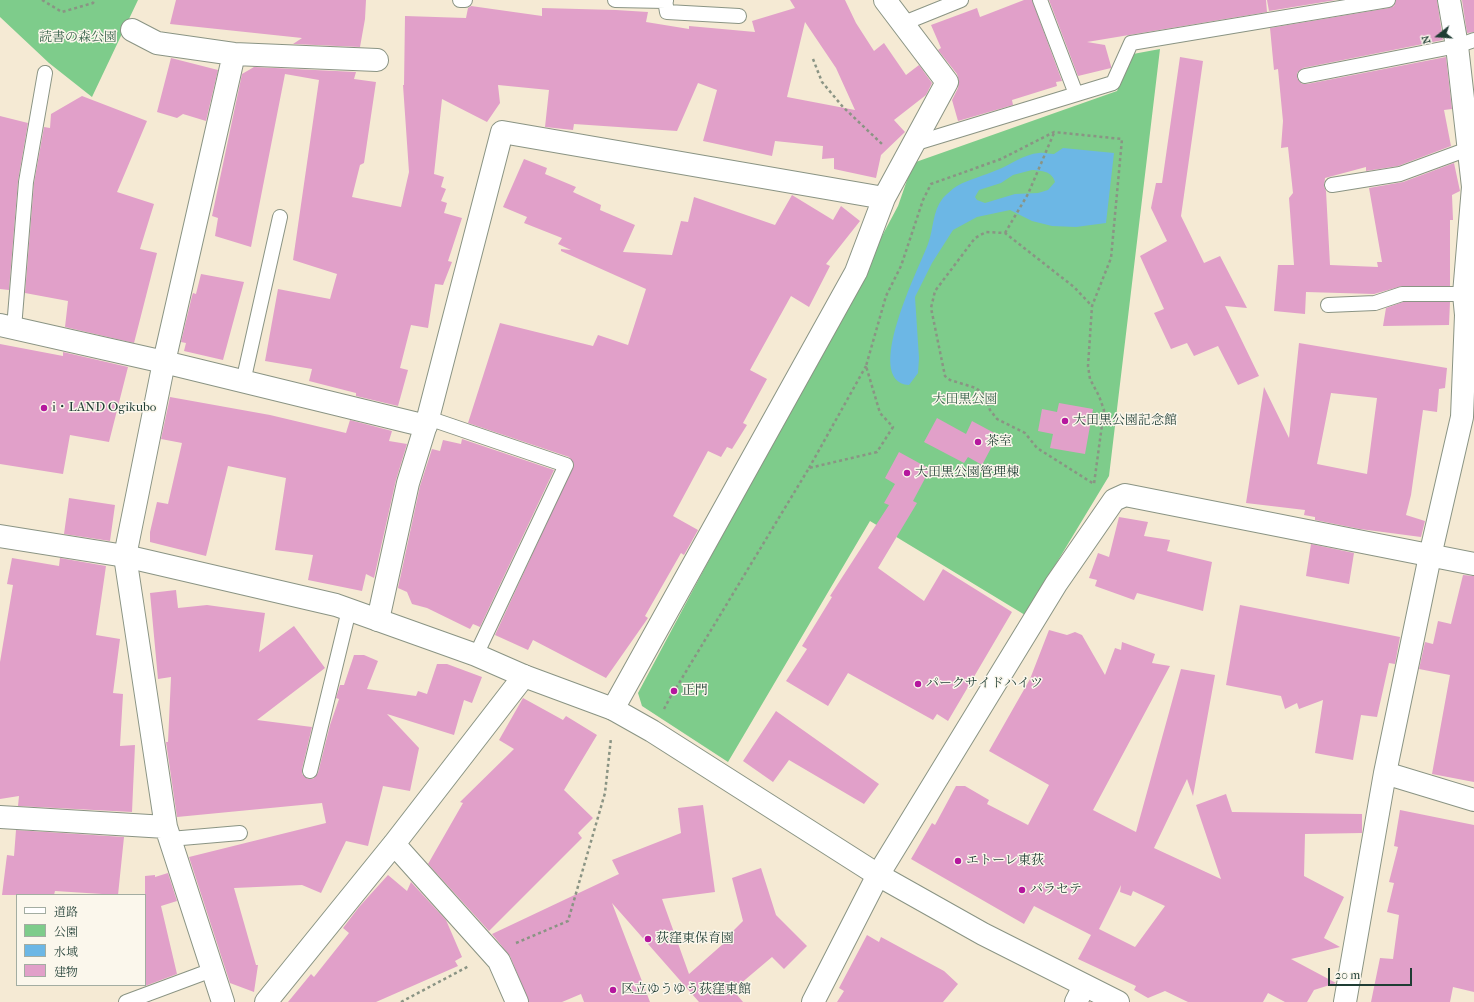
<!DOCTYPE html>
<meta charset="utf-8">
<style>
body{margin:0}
#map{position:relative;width:1474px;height:1002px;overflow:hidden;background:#f5ead4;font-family:"IM FELL French Canon","Noto Serif JP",serif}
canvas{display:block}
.legend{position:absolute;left:16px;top:894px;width:130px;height:92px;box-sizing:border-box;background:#fbf7ec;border:1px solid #a3ada2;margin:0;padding:5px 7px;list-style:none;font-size:12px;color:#1f3d34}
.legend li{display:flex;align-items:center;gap:8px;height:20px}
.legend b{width:20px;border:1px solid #a3ada2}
.north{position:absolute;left:1418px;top:16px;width:40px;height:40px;-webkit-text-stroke:3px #fbf7ec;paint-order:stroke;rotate:253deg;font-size:11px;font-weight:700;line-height:16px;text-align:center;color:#1f3d34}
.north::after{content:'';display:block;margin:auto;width:14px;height:18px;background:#1f3d34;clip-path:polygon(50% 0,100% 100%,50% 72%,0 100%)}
.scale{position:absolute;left:1328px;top:968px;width:84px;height:18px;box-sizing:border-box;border:2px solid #1f3d34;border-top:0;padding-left:5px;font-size:12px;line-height:14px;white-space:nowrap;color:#1f3d34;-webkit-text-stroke:3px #fbf7ec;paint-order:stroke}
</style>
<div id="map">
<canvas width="1474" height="1002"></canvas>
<ul class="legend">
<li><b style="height:5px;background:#fff"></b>道路</li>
<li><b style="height:11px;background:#7ecc8b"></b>公園</li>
<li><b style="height:11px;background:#6cb7e5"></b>水域</li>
<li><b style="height:11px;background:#e1a0c9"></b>建物</li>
</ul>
<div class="north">N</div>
<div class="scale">20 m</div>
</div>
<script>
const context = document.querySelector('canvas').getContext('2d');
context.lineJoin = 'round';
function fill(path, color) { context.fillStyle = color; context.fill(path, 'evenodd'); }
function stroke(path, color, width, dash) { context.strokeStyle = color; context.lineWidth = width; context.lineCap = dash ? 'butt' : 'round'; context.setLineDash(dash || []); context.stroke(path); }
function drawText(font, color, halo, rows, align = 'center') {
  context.font = font + ' "IM FELL French Canon","Noto Serif JP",serif'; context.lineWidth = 3; context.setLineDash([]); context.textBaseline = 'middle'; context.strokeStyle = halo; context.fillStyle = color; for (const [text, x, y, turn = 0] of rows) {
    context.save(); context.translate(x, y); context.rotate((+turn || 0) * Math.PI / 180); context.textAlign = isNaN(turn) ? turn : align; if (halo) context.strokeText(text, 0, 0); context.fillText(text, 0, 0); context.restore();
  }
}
fill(new Path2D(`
 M 0,0 L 138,0 L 92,97 L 49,63 L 0,17 Z
 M 1160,49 L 1109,476 L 1025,615 L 870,521 L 728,762 L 642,706 L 638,693 L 898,206 L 913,163 L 1117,91 L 1133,54 Z`), '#7ecc8b');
fill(new Path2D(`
 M 1063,148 L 1114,153 L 1106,223 L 1076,227 L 1052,226 L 1032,221 L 1010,210 L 977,217 L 953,230 L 932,263 L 915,297 L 919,358 L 918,373 L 909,385 C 861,382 920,266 928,244 C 934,228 932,212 943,198 C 947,194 952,189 957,186 C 969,179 984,176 997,170 C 1010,165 1024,154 1039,153 C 1043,152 1049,154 1054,154 ZM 1032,170 C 1042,171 1052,171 1055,182 L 1048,190 L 1038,193 L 1015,194 L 985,203 L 977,200 L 975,197 L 979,190 L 1001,183 L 1013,175 Z`), '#6cb7e5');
fill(new Path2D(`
 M 176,0 L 366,0 L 365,19 L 360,47 L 293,44 L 302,38 L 170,24 Z
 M 790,0 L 845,0 L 856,23 L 874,51 L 884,43 L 906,75 L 919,65 L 932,83 L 926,95 L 894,120 L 905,132 L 881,155 L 876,178 L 834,169 L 834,158 L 822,159 L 823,146 L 775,141 L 772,156 L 703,141 L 717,90 L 698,83 L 677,131 L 574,124 L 573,130 L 545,127 L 549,90 L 498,85 L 500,103 L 487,122 L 442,99 L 434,174 L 444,177 L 441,187 L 446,189 L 441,201 L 447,203 L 444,213 L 462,218 L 448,261 L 452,262 L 443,285 L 435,284 L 428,328 L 411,325 L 400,368 L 408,370 L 398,406 L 356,396 L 356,393 L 309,381 L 312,369 L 265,361 L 278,289 L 330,299 L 337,274 L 293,260 L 319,80 L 285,74 L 251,247 L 215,236 L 218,218 L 212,216 L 242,74 L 254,67 L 356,72 L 354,79 L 376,82 L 364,163 L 360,165 L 352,197 L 401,207 L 409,172 L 403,85 L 404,85 L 405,16 L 466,18 L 468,8 L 471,6 L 542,16 L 542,8 L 616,10 L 648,12 L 646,22 L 689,29 L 689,26 L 755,32 L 752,21 L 795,8 ZM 805,22 L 836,68 L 855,110 L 787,97 Z
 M 1024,0 L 1032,0 L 1062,81 L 1056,82 L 1057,86 L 1012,100 L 1013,105 L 958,121 L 952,100 L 958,88 L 959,81 L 957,74 L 938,50 L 941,48 L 931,25 L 977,8 L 980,17 Z
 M 1049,0 L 1266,0 L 1267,12 L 1087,42 L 1105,45 L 1111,66 L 1111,68 L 1078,76 Z
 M 1267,0 L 1336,0 L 1269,11 Z
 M 1396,0 L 1437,0 L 1443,40 L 1303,68 L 1297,73 L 1297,78 L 1302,84 L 1307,84 L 1446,57 L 1452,109 L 1444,110 L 1451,146 L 1398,166 L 1366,171 L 1366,167 L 1325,178 L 1324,186 L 1326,191 L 1330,265 L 1378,267 L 1377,262 L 1382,262 L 1369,188 L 1403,182 L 1454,163 L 1460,191 L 1452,195 L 1453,220 L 1450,220 L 1450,286 L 1402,286 L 1374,294 L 1306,292 L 1305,314 L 1274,311 L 1278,265 L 1294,265 L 1289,198 L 1293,193 L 1288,147 L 1281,148 L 1283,121 L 1278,69 L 1274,70 L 1270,28 L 1389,8 L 1394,6 Z
 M 1462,0 L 1474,0 L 1474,32 L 1467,33 Z
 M 1180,57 L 1203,61 L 1181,216 L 1204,263 L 1220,256 L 1247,308 L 1225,306 L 1259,376 L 1238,385 L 1218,346 L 1194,356 L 1187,343 L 1171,349 L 1154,313 L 1164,309 L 1140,256 L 1167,241 L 1151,208 L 1156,183 L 1162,183 Z
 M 171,58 L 218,70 L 206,121 L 183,114 L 177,118 L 157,112 Z
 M 82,96 L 147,121 L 117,192 L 154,204 L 140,249 L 157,253 L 134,343 L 65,327 L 68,301 L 25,293 L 34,183 L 44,127 L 50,128 L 51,114 Z
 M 0,116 L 28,123 L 18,181 L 9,290 L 0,289 Z
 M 524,159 L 547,168 L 545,174 L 576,187 L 573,192 L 601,205 L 600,210 L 635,225 L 623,252 L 672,255 L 681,221 L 688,222 L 694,197 L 775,225 L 792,195 L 833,220 L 841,206 L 860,221 L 826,264 L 830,266 L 809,307 L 791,296 L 750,370 L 767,379 L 743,423 L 747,425 L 732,449 L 727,447 L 721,457 L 708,451 L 673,516 L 698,530 L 684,555 L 681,553 L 645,616 L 648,618 L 606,678 L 533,640 L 528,650 L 495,635 L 574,464 L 569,457 L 468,423 L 500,323 L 593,346 L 598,335 L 628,345 L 646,289 L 561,251 L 561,249 L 571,250 L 558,244 L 562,238 L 524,223 L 527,217 L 503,207 Z
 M 201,274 L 244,282 L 223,360 L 184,351 L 186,343 L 181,342 L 192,296 L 193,293 L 196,294 Z
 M 1403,302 L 1450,302 L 1449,325 L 1383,326 L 1386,308 Z
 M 1299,343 L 1447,368 L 1445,388 L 1439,389 L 1437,412 L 1423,410 L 1411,495 L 1406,515 L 1425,521 L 1421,537 L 1360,529 L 1315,520 L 1315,517 L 1304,515 L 1305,510 L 1246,503 L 1264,387 L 1289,438 ZM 1331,393 L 1377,398 L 1367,474 L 1317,464 Z
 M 0,344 L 63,356 L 63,352 L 128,367 L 109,442 L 70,435 L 63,474 L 0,464 Z
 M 170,397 L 270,415 L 346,433 L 350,420 L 392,431 L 389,441 L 407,444 L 396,480 L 374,578 L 366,574 L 362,591 L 308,580 L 313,555 L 275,550 L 286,478 L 228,466 L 206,556 L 150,542 L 150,532 L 157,502 L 168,504 L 182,443 L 161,439 Z
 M 1059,403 L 1093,409 L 1085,454 L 1050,448 L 1053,434 L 1038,431 L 1042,409 L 1057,412 Z
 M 937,418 L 966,434 L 972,421 L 998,435 L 982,465 L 968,457 L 964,463 L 924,442 Z
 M 462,439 L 554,470 L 480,627 L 473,624 L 470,629 L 427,608 L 412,604 L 407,592 L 398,588 L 420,486 L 432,449 L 440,451 L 443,440 L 461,444 Z
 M 899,452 L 930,469 L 913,501 L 917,503 L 878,568 L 924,601 L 943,569 L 1012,612 L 948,721 L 937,714 L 933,720 L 848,673 L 828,706 L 786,681 L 807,649 L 802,646 L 832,597 L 830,596 L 889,505 L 884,503 L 895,484 L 885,478 Z
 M 69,498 L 115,505 L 110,541 L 64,534 Z
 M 1119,517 L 1148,522 L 1144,536 L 1170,540 L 1167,551 L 1212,562 L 1203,611 L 1137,593 L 1134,600 L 1095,586 L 1097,580 L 1089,578 L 1098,553 L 1109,557 Z
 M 1311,544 L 1354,553 L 1349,584 L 1306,576 Z
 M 12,558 L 59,566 L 60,558 L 106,566 L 96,635 L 120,639 L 113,693 L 123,694 L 120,746 L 135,745 L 132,812 L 18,806 L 19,796 L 0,799 L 0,662 L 13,585 L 7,584 Z
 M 1463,575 L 1474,576 L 1474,782 L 1432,774 L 1450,675 L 1419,669 L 1425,642 L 1433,644 L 1438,621 L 1451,624 Z
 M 176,590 L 178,608 L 207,605 L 265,613 L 259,652 L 294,626 L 325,668 L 257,720 L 312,727 L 302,769 L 302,774 L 308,779 L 313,779 L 318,773 L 330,725 L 339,699 L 336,698 L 340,685 L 344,685 L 354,655 L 364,655 L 378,661 L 367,689 L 416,696 L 418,691 L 427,694 L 437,664 L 447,664 L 482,677 L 472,703 L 464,700 L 454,735 L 387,714 L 419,748 L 410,791 L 383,786 L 368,846 L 346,841 L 321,893 L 302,885 L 234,888 L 256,965 L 258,965 L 254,992 L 230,983 L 189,857 L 326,823 L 322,803 L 177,817 L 166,742 L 168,742 L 171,677 L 158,679 L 150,593 Z
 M 1240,605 L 1400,637 L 1395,664 L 1389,663 L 1377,717 L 1361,715 L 1353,760 L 1315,753 L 1323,700 L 1299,709 L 1297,703 L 1285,709 L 1281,696 L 1226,685 Z
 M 1049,630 L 1067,635 L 1075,632 L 1082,635 L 1105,675 L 1115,648 L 1121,650 L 1122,642 L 1155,654 L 1152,663 L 1170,666 L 1093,810 L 1136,832 L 1181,669 L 1215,675 L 1193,796 L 1187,779 L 1154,848 L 1221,879 L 1196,805 L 1226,794 L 1232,812 L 1362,814 L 1362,833 L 1305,834 L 1304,876 L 1344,897 L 1324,938 L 1340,947 L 1291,959 L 1336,983 L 1314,990 L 1307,1002 L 1285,1002 L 1268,993 L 1263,1002 L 1188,1002 L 1165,991 L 1148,998 L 1134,990 L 1136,986 L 1078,959 L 1091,935 L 1034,906 L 1024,924 L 911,859 L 932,823 L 935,825 L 956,786 L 965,786 L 989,800 L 987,804 L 1028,825 L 1049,785 L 989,751 L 1030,679 ZM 1121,885 L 1120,892 L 1131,896 L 1133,891 L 1165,906 L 1135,947 L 1099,929 Z
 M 523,698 L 563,720 L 566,716 L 597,735 L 564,790 L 593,818 L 578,833 L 582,838 L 489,931 L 428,864 L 463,803 L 460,802 L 514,749 L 499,740 Z
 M 776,711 L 879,784 L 864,804 L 789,760 L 773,782 L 743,761 Z
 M 703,805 L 715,892 L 662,899 L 689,974 L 732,936 L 730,934 L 743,921 L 732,878 L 761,868 L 776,915 L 807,946 L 784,969 L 772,957 L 733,990 L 743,1002 L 699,1002 L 612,903 L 650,1002 L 584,1002 L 581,994 L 562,1002 L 529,1002 L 510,956 L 492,934 L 619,874 L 612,860 L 681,833 L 678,808 Z
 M 1400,810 L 1474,825 L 1474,992 L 1453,987 L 1450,1002 L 1371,1002 L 1380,958 L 1393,959 L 1399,915 L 1387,912 L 1394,883 L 1389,882 L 1398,847 L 1394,846 Z
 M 16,830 L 124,837 L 118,895 L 55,891 L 54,895 L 2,895 L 7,855 L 14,856 Z
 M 168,873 L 177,901 L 161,906 L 177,974 L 145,986 L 145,876 L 155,875 L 155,877 Z
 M 388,875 L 407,891 L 411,882 L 446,920 L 462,957 L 455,961 L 458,966 L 376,1002 L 288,1002 L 311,974 L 314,977 L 349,933 L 343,928 L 359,907 Z
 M 867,935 L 879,942 L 881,937 L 944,971 L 958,984 L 943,1002 L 837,1002 L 844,991 L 839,988 Z`), '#e1a0c9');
const service = new Path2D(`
 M 460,0 L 465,0
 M 615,0 L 666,1
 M 665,0 L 667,12 L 739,16
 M 1040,0 L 1076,94
 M 904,23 L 961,0
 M 1305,76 L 1457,46 L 1474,40
 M 913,144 L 1113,83 L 1131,43 L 1388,0
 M 1332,185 L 1400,174 L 1468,149
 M 1328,305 L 1375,303 L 1402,294 L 1464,294
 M 14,328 L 26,182 L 45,73
 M 243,382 L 280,217
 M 428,418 L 566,465 L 476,655
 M 310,771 L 349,610
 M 170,839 L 240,833
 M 126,1002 L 212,970`);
const minor = new Path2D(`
 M 132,30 L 157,43 L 234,54 L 377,60
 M 0,325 L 164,362 L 426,426
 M 378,620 L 408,483 L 428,418 L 502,132 L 884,198
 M 613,709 L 856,272 L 884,198 L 947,82 L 885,0
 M 1385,773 L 1474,800
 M 0,817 L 166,827
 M 394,844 L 499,961 L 517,1002
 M 223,1002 L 166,827 L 125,556 L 164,362 L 234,54
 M 266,1002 L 394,844 L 524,676
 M 813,1002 L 878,875 L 1056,584 L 1114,500 L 1125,495 L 1474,564
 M 1076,1002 L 1084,986
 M 1345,1002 L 1385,773 L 1430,556 L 1462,417 L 1466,315 L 1464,294 L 1473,187 L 1457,46 L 1449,0`);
const tertiary = new Path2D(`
 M 0,536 L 125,556 L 336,605 L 476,655 L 524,676 L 613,709 L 652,731 L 878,875 L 983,934 L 1118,1002`);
stroke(service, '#8a9484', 16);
stroke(minor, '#8a9484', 24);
stroke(tertiary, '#8a9484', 24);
stroke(new Path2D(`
 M 42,0 L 62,12 L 93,3 L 94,0
 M 813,59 L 822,82 L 843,107 L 883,145
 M 1005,233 L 1028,194 L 1054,133
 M 809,468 L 866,366
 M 676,688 L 809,468 L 877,452 L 893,427 L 880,413 L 866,366 L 886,296 L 901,266 L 923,200 L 931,184 L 1001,159 L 1054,132 L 1122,139 L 1111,258 L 1092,306 L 1088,366 L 1090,379 L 1099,396 L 1104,410 L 1094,484 L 1037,448 L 1025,433 L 997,419 L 990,410 L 985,396 L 976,388 L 950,380 L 945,376 L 931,308 L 935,291 L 975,238 L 986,232 L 1005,233 L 1074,287 L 1092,306
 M 664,709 L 672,694
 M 516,943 L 568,921 L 605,793 L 611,738
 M 401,1002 L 469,966`), '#8a9484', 2.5, [3, 3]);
stroke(service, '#fff', 14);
stroke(minor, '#fff', 22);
stroke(tertiary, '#fff', 22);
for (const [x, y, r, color] of [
 [44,408,4,"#b5179e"],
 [1065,421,4,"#b5179e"],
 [978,442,4,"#b5179e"],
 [907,473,4,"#b5179e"],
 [918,684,4,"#b5179e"],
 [674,691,4,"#b5179e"],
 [958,861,4,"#b5179e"],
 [1022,890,4,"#b5179e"],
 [648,939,4,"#b5179e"],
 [613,990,4,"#b5179e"]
]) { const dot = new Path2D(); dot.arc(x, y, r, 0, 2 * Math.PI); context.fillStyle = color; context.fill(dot); stroke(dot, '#fbf7ec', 1.5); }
drawText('13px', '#37614a', '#fbf7ec', [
 ["読書の森公園",78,38],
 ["大田黒公園",965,400]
]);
drawText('13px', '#1f3d34', '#fbf7ec', [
 ["i・LAND Ogikubo",52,408],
 ["大田黒公園記念館",1073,421],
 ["茶室",986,442],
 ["大田黒公園管理棟",915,473],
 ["パークサイドハイツ",926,684],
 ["正門",682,691],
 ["エトーレ東荻",966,861],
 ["パラセテ",1030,890],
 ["荻窪東保育園",656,939],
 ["区立ゆうゆう荻窪東館",621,990]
], 'left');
</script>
